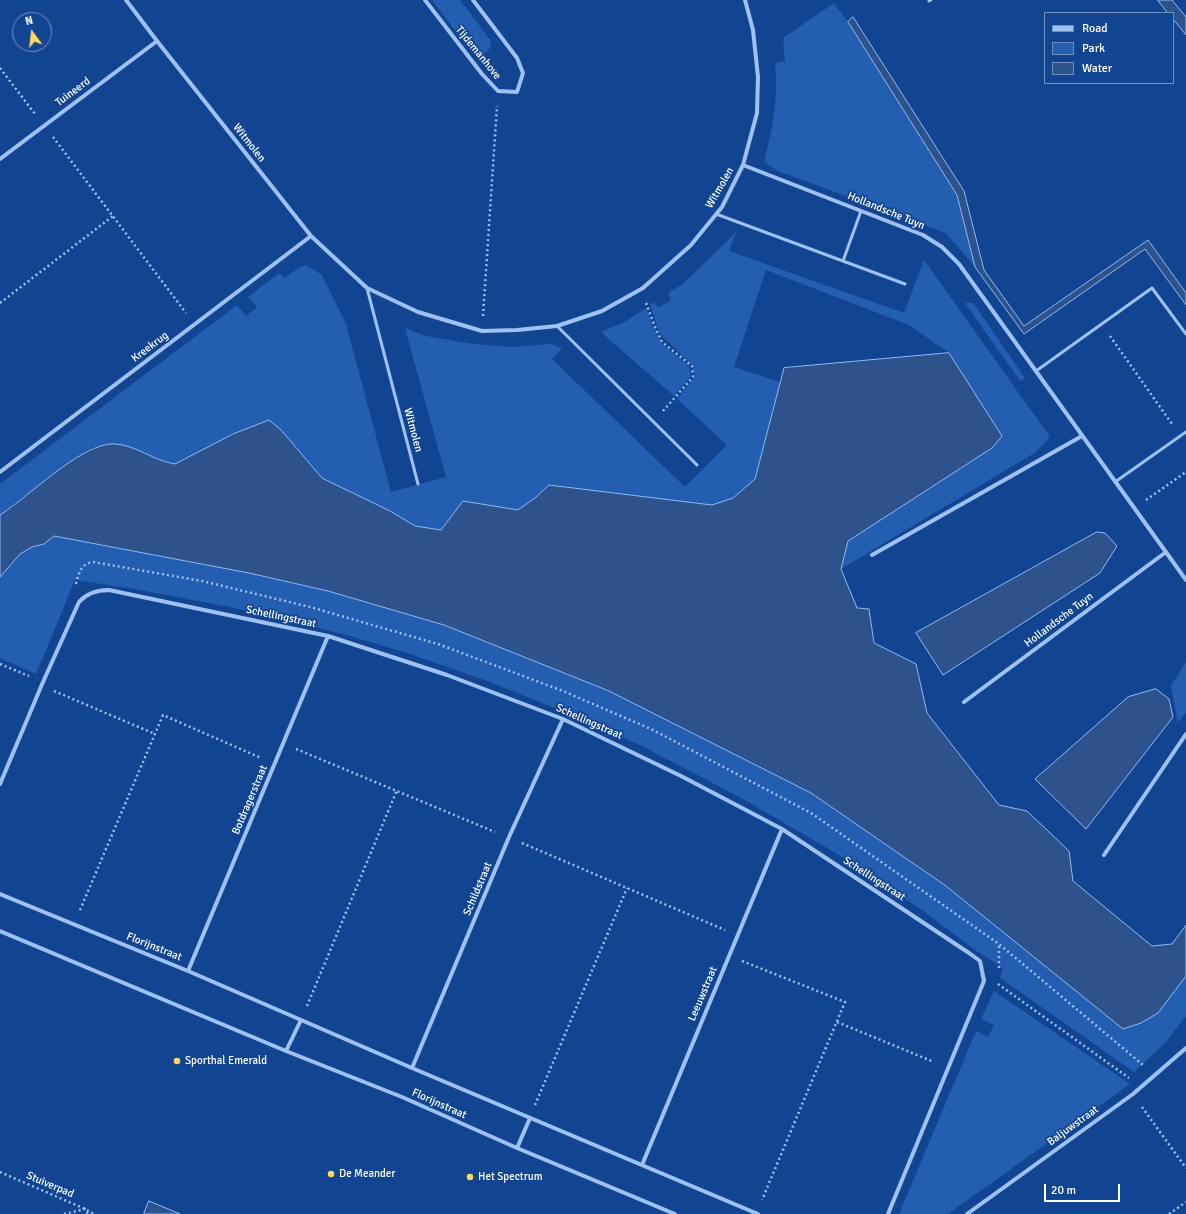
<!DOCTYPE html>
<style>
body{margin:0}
#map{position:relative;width:1186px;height:1214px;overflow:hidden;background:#124591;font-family:Signika,sans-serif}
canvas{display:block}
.legend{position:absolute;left:1044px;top:12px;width:130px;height:72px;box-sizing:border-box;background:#124591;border:1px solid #718fbd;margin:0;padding:5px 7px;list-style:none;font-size:12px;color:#fff}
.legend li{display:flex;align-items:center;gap:8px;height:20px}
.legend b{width:20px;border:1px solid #718fbd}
.north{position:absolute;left:12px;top:12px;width:40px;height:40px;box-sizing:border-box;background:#124591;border:1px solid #718fbd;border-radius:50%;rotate:345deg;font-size:11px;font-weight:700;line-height:16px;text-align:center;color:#fff}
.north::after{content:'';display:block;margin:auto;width:14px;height:18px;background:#ffd75f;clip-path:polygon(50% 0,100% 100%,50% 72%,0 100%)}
.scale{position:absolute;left:1044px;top:1184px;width:76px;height:18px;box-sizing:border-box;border:2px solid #fff;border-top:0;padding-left:5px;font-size:12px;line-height:14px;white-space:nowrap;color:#fff;-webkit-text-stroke:3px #124591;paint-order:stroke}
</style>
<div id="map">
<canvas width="1186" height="1214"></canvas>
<ul class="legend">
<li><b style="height:5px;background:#9ec1f2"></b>Road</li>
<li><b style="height:11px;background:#245eb0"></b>Park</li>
<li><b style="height:11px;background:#2e538c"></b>Water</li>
</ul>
<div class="north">N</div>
<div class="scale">20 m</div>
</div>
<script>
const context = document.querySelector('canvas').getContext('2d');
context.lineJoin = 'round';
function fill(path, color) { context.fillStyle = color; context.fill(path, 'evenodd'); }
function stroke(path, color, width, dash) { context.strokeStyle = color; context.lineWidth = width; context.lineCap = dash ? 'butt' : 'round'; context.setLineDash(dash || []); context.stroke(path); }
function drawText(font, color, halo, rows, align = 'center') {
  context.font = font + ' Signika,sans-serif'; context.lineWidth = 3.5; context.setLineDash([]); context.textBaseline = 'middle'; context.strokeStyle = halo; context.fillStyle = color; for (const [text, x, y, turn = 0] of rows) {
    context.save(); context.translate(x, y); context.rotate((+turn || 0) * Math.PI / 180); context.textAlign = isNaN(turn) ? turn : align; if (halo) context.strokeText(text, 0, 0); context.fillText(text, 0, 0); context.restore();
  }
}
fill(new Path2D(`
 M 432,0 L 460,0 L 491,41 L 490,48 L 484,55 L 473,54 Z
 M 834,3 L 848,22 L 957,195 L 975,267 L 946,233 L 778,171 L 764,162 C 770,139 775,115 776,91 C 776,82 776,72 775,63 L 785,61 L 783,38 Z
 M 736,232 L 729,251 L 904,313 L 924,260 L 1050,437 L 1036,452 L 841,569 L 848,541 L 992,448 L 1002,436 L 949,353 L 909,325 L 766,270 L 734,367 L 780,382 L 755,479 L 733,498 L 712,505 L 549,485 L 535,498 L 518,510 L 463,501 L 441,530 L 415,526 L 390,511 L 322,478 L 281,430 L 269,420 L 233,434 L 175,464 L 165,462 L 135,449 L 105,444 L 92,448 L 58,471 L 0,515 L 0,484 L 237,305 L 246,316 L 257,307 L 248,297 L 279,273 L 285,278 L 298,268 L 306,265 L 322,275 L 346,324 L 391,492 L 446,477 L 405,328 L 426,336 L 473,344 L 511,347 L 551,344 L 562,348 L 552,359 L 685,487 L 727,445 L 677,399 L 695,377 L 693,366 L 660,334 L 650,305 L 654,302 L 658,308 L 671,300 L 668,293 L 683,284 Z
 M 965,303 L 973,303 L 1025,378 L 1020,381 Z
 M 646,308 L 653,327 L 662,344 L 689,366 L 691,376 L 674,396 L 604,335 L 602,331 L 625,322 Z
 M 54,536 L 249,573 L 328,591 L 444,625 L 609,691 L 811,793 L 946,886 L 1158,1013 L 1186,976 L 1186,1016 L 1165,1043 L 1134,1072 L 1000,978 L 1003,968 L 978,952 L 926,913 L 839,855 L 743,799 L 642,746 L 594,724 L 490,682 L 407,653 L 350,636 L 292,621 L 230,607 L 135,589 L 75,580 L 36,674 L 0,658 L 0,577 L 20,554 L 32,547 L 44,544 Z
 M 1186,662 L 1186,712 L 1178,723 L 1171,686 Z
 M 994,991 L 1130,1084 L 948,1214 L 899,1214 L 976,1031 L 988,1037 L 994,1025 L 981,1019 Z`), '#245eb0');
const water = new Path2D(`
 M 1158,0 L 1172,0 L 1186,17 L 1186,35 L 1173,19 L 1173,13 L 1168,13 Z
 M 853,17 L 964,191 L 984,270 L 1024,326 L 1148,240 L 1186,293 L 1186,305 L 1145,249 L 1024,334 L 975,267 L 957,195 L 848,22 Z
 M 949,353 L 1002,436 L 992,448 L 848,541 L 841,569 L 857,608 L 869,609 L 874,643 L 916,664 L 927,713 L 999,805 L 1027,811 L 1069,851 L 1073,881 L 1152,946 L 1172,944 L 1186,925 L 1186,976 L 1158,1013 L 1141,1023 L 1123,1029 L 946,886 L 811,793 L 609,691 L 444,625 L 328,591 L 249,573 L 54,536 L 44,544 L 32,547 L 20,554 L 0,577 L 0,515 C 10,508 20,501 29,493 C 49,478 89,442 115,444 C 136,445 154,461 175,464 L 233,434 L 269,420 L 281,430 L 322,478 L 390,511 L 415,526 L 441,530 L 463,501 L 518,510 L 535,498 L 549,485 L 712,505 L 733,498 L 755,479 L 784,368 Z
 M 1097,532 L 1105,533 L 1117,546 L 1100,573 L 943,675 L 916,633 Z
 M 1156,689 L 1169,699 L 1173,717 L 1086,829 L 1035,779 L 1128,697 Z
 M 149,1201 L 180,1214 L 144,1214 Z`);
fill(water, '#2e538c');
stroke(water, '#8fbbf6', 1);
stroke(new Path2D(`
 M 0,68 L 35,114
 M 53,137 L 186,313
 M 0,303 L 113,216
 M 646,303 L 655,327 L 662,342 L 692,366 L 693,377 L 663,411
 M 483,316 L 497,106
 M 1110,336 L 1172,424
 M 1146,500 L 1186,472
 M 76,584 C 79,572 81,564 93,562 L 202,581 L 310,607 L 438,644 L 563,691 L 653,730 L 811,813 L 999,944 L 1143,1065
 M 0,664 L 29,676
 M 54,691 L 155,734
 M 296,749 L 495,832
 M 522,843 L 725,930
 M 80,910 L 163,715 L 261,758
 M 742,961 L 845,1002 L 762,1200
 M 999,968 L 999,945
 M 998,984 L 1129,1078
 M 307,1006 L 397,790
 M 837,1022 L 934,1062
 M 535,1105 L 627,888
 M 1142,1107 L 1186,1168
 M 0,1172 L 85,1209 L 94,1214
 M 64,1214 L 85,1209 L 88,1214
 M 1169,1214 L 1186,1202`), '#9ec1f2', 2.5, [2, 3]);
stroke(new Path2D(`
 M 929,1 L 931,0
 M 716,214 L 905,284
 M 843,261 L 861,211
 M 367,288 L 418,484
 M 557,326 L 697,465
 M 1036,371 L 1152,288 L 1186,334
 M 1115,482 L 1186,432`), '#9ec1f2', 3);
stroke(new Path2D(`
 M 126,0 L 157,41 L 311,236 L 367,288 L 418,312 L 482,331 L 517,330 L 557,326 L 602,311 L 643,288 L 691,245 L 722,207 L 743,165 L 757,113 L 758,77 L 753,30 L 745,0
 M 425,0 L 482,74 L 498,91 L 517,92 L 523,73 L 517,58 L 473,0
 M 0,159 L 157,41
 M 743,165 L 923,235 L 942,247 L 959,264 L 1186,580
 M 0,472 L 311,236
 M 872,555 L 1082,436
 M 964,702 L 1166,552
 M 0,784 L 43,682 L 79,602 C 87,593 97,590 109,590 L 328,636 L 447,675 L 563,719 L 681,776 L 782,829 L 969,953 L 980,961 L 984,981 L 888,1214
 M 1104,855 L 1186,734
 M 0,894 L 188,971 L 412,1068 L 758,1214
 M 0,931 L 286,1051 L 402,1097 L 517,1148 L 675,1214
 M 188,971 L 328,636
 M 286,1051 L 301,1020
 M 412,1068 L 509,837 L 563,719
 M 517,1148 L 530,1118
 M 642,1165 L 782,829
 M 967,1214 L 1133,1094 L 1186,1048`), '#9ec1f2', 4);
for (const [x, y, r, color] of [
 [177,1061,4,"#ffd75f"],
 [331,1174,4,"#ffd75f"],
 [470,1177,4,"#ffd75f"]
]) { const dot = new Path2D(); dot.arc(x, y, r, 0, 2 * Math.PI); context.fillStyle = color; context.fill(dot); stroke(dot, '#124591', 1.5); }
drawText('11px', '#fff', '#124591', [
 ["Tijdemanhove",478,53,51],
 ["Tuineerd",73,92,-37],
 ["Witmolen",249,143,52],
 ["Witmolen",720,188,-60],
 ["Hollandsche Tuyn",886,211,22],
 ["Kreekrug",150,347,-37],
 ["Witmolen",413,430,75],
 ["Schellingstraat",281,617,12],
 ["Hollandsche Tuyn",1059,620,-37],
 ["Schellingstraat",589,722,24],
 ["Botdragerstraat",250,800,-67],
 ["Schellingstraat",874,879,33],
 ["Schildstraat",478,889,-67],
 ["Florijnstraat",154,947,22],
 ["Leeuwstraat",703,994,-67],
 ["Florijnstraat",439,1104,24],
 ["Baljuwstraat",1073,1126,-36],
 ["Stuiverpad",50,1185,23]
]);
drawText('11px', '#fff', '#124591', [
 ["Sporthal Emerald",185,1061],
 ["De Meander",339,1174],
 ["Het Spectrum",478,1177]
], 'left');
</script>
